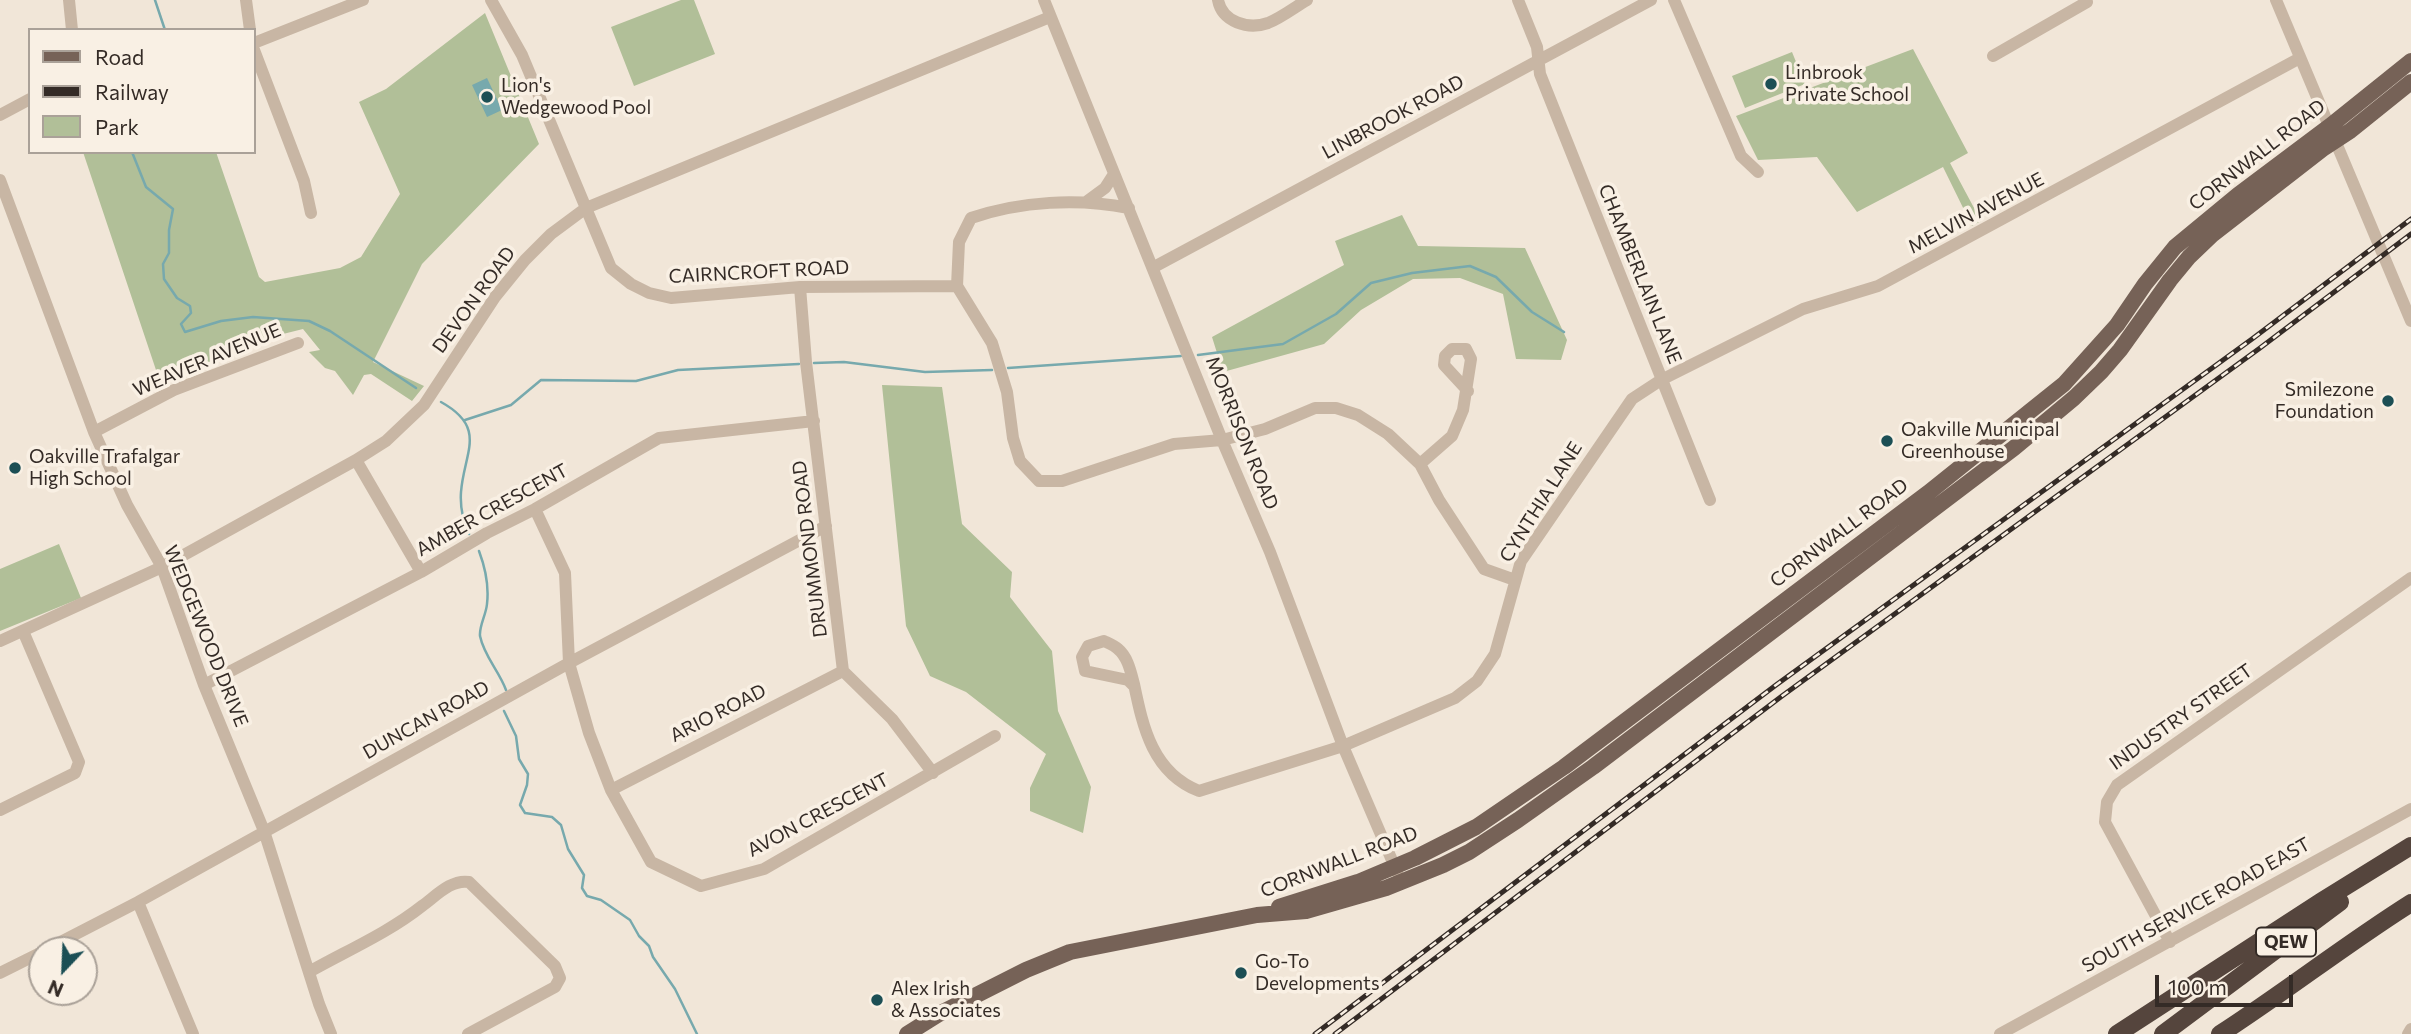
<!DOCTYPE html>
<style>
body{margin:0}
#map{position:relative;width:2411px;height:1034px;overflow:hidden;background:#f1e6d8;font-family:Commissioner,sans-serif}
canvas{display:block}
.legend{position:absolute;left:28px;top:28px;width:228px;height:126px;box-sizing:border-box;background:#f9f0e4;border:2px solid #aaa198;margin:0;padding:9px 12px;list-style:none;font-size:21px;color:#342b26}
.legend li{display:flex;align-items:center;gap:14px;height:35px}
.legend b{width:35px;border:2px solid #aaa198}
.north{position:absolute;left:28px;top:936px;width:70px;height:70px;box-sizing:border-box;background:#f9f0e4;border:2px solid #aaa198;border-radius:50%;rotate:203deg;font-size:19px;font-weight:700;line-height:28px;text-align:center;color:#342b26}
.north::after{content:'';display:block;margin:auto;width:24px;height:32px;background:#1c4f55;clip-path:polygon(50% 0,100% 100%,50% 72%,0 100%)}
.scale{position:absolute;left:2155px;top:975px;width:138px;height:32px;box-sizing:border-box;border:4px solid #342b26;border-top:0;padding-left:9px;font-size:21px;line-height:24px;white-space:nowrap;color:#342b26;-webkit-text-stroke:5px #f9f0e4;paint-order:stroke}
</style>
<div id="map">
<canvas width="2411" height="1034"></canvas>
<ul class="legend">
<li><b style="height:9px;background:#766257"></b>Road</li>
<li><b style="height:9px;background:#342b26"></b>Railway</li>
<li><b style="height:19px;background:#b1bf98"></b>Park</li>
</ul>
<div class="north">N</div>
<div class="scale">100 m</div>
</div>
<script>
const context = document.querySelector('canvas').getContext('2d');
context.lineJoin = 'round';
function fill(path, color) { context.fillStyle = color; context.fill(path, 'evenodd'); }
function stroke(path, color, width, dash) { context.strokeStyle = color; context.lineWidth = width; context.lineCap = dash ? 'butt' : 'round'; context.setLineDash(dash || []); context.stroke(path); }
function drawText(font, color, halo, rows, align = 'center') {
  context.font = font + ' Commissioner,sans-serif'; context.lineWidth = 7; context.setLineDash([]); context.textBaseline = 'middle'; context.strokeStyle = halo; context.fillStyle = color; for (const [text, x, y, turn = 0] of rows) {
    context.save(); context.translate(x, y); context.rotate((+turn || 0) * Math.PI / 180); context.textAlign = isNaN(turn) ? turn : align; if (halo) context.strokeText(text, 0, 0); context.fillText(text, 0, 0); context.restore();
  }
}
fill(new Path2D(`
 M 681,0 L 694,0 L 715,54 L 634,86 L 611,27 Z
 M 485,13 L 539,144 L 422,264 L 373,362 L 424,386 L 412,401 L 371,374 L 364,375 L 353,395 L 335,371 L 325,368 L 309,352 L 320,350 L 303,329 L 279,335 L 162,380 L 158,369 L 156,370 L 83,152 L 216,152 L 259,277 L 265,282 L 340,268 L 361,257 L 400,194 L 359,102 L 386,89 Z
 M 1913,49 L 1968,153 L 1950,163 L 1981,221 L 1972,226 L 1943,167 L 1857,212 L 1817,157 L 1758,160 L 1736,116 Z
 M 1792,52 L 1805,84 L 1745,108 L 1732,76 Z
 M 1402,215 L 1418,246 L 1525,248 L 1567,340 L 1561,360 L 1516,359 L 1503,294 L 1460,278 L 1413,279 L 1361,310 L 1324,344 L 1223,372 L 1212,337 L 1344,265 L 1335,241 Z
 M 882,385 L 942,387 L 962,524 L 1012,572 L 1010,597 L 1052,651 L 1058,711 L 1091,787 L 1083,833 L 1030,811 L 1030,788 L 1046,754 L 966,692 L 930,676 L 906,626 Z
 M 59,544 L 81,598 L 0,631 L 0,569 Z`), '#b1bf98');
fill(new Path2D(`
 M 487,78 L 502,110 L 487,117 L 472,85 Z`), '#77a9ad');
stroke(new Path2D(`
 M 155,0 L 165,30
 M 132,152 L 146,187 L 173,209 L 169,230 L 169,253 L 163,264 L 164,279 L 177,298 L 190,306 L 191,313 L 181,324 L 185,332 L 221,321 L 253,317 L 309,321 L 330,331 L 416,388
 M 1198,355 L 1283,344 L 1336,314 L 1371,283 L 1412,273 L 1470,266 L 1496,277 L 1532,312 L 1564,332
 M 814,363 L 844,362 L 925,372 L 992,370
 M 1008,368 L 1181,356
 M 441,402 C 488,428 464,452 461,492 C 460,506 463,521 469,534
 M 465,420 L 511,405 L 541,380 L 636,381 L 678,370 L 799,364
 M 479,551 C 485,567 489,587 487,604 C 486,615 479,626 480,636 C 484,656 499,671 506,690
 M 504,711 L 516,736 L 519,759 L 528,774 L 527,785 L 520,805 L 525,813 L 552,817 L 561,825 L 568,849 L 584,875 L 582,888 L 587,896 L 601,900 L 630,920 L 639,936 L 649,946 L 653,957 L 675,989 L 697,1034`), '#77a9ad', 2.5);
stroke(new Path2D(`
 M 69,0 L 72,30
 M 246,0 L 250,30
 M 491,0 L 522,55 L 611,268 L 631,284 L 649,293 L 671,298 L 800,287 L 957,286
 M 1044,0 L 1222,440 L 1270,552 L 1343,746 L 1397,872
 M 1218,0 C 1222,22 1248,30 1268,23 C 1281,18 1295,7 1307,0
 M 1518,0 L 1537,47 L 1540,74 L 1710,500
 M 1674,0 L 1741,156 L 1758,172
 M 2276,0 L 2411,321
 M 254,43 L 363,0
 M 254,50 L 304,181 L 311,213
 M 1993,56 L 2087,2 L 2086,0
 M 0,115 L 30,99
 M 0,180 L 94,432 L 127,505 L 162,567 L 204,685 L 264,831 L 319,1004 L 331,1034
 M 1086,202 L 1105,188 L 1114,174
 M 1129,208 C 1078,198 1021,201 971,218 L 959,242 L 957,286 L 992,343 L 1007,392 L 1013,438 L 1020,461 L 1039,481 L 1062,481 L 1174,444 L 1222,440 L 1265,429 L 1315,408 L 1336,408 L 1358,415 L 1388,434 L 1420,464 L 1439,500 L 1484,569 L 1515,580
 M 1154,267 L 1651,0
 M 800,287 L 806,362 L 843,671 L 892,719 L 933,773
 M 94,432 L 174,390 L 298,343
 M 356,460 L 421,572
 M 1420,464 L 1452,436 L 1463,410 L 1471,359 L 1466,349 L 1452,349 L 1445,356 L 1444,365 L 1468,391
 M 535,509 L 565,573 L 569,663 L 589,733 L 611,790 L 651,862 L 701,886 L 764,869 L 995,736
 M 0,641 L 162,567 L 356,460 L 386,441 L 424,405 L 495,297 L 525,260 L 551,234 L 586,208 L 1050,17
 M 204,685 L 421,572 L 487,533 L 535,509 L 659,438 L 814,421
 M 1134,686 L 1128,680 L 1085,671 L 1082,657 L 1088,646 L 1104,641 C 1108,643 1115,646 1118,649 C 1128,657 1131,673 1134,684 C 1143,728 1153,773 1199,791 L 1343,746 L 1455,698 L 1477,681 L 1495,654 L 1521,561 L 1632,399 L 1661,380 L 1803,309 L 1878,286 L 2300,58
 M 611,790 L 843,671
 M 0,810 L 75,773 L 79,762 L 23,631
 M 138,902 L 193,1034
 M 2170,942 L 2105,822 L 2107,802 L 2117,785 L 2411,578
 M 45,950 L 138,902 L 569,663 L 826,526
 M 309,972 C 346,951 388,933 422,906 C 436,896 451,879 469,882 L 555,966 L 560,978 L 555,987 L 468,1034
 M 0,973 L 42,952
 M 2000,1034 L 2411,809
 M 2408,1034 L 2411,1029`), '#c8b6a4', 12);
stroke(new Path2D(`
 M 1279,907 L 1358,882 L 1415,858 L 1476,827 L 1564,767 L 1928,493 L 2064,384 L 2117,325 L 2145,284 L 2175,247 L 2238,195 L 2330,126 L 2411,61
 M 907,1034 L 939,1014 L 1026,970 L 1070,952 L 1257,915 L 1306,911 L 1386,888 L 1443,865 L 1469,852 L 1518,820 L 1593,767 L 2014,448 L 2074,398 L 2101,372 L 2120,350 L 2170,280 L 2189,257 L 2212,235 L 2324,148 L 2350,131 L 2411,82`), '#766257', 16);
stroke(new Path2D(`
 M 2117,1034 L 2322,901 L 2411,846
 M 2163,1034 L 2340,902
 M 2220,1034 C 2285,992 2346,944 2411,903`), '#55453d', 18);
const rail = new Path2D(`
 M 1315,1034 L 1776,685 L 2252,339 L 2411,219
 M 1335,1034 L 1782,696 L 2260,348 L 2411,234`);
stroke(rail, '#342b26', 5);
stroke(rail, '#f9f0e4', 2.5, [8]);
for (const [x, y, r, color] of [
 [1771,84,7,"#1c4f55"],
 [487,97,7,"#1c4f55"],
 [2388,401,7,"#1c4f55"],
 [1887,441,7,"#1c4f55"],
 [15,468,7,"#1c4f55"],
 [1241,973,7,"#1c4f55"],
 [877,1000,7,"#1c4f55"]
]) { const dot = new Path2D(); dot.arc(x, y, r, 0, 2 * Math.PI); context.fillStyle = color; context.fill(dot); stroke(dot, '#f9f0e4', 2.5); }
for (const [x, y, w] of [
 [2286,942,60]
]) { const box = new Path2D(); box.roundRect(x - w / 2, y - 14.5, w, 29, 5); context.fillStyle = '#f9f0e4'; context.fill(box); stroke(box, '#342b26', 2); }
drawText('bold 18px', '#342b26', null, [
 ["QEW",2286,942]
]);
drawText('19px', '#342b26', '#f9f0e4', [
 ["Linbrook",1785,73],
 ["Private School",1785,95],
 ["Lion's",501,86],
 ["Wedgewood Pool",501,108],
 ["Smilezone",2374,390,"right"],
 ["Foundation",2374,412,"right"],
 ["Oakville Municipal",1901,430],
 ["Greenhouse",1901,452],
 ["Oakville Trafalgar",29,457],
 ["High School",29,479],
 ["Go-To",1255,962],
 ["Developments",1255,984],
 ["Alex Irish",891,989],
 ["& Associates",891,1011]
], 'left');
drawText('19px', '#342b26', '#f9f0e4', [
 ["LINBROOK ROAD",1393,117,-28],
 ["CORNWALL ROAD",2257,155,-38],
 ["MELVIN AVENUE",1976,213,-28],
 ["CAIRNCROFT ROAD",759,272,-3],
 ["CHAMBERLAIN LANE",1640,274,68],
 ["DEVON ROAD",474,300,-54],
 ["WEAVER AVENUE",207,360,-23],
 ["MORRISON ROAD",1242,433,68],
 ["CYNTHIA LANE",1541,502,-58],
 ["AMBER CRESCENT",492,510,-29],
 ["CORNWALL ROAD",1839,533,-37],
 ["DRUMMOND ROAD",810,549,-97],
 ["WEDGEWOOD DRIVE",206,636,68],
 ["ARIO ROAD",718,713,-27],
 ["INDUSTRY STREET",2181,717,-35],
 ["DUNCAN ROAD",426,720,-29],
 ["AVON CRESCENT",818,815,-28],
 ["CORNWALL ROAD",1339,862,-21],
 ["SOUTH SERVICE ROAD EAST",2196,905,-29]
]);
</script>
